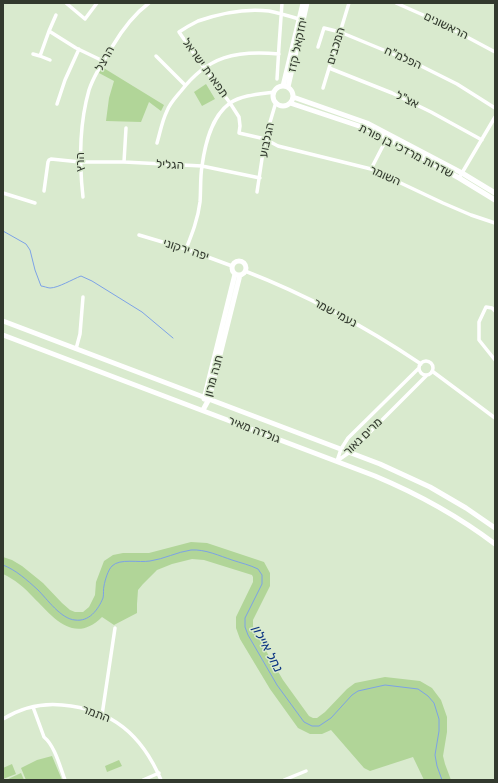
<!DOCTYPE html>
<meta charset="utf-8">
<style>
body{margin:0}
#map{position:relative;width:498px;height:783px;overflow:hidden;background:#d9eace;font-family:Rubik,sans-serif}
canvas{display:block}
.frame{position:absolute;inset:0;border:4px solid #32392e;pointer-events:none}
</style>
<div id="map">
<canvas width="498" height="783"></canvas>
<div class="frame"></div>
</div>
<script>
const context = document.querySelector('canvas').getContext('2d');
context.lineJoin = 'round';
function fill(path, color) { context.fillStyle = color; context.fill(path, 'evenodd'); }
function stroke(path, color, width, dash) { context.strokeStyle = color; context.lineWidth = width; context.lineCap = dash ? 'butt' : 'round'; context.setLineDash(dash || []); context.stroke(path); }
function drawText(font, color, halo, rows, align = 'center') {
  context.font = font + ' Rubik,Heebo,sans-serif'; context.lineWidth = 3; context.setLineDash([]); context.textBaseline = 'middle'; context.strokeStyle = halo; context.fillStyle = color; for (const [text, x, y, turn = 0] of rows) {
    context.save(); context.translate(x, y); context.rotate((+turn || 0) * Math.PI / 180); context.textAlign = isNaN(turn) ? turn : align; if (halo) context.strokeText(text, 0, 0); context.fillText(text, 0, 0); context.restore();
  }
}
fill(new Path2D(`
 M 102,67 L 164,105 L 161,111 L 149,102 L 141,122 L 106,121 L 109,98 L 114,81 L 99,73 Z
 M 206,84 L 215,99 L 202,106 L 194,92 Z
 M 191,542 L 207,543 L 264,562 L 270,573 L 270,586 L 253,620 L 253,626 L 255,632 L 283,680 L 309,716 L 313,718 L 317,718 L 325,712 L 347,689 L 355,683 L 385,677 L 420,681 L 432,688 L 441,700 L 447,717 L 447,732 L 443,756 L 445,764 L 451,780 L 424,780 L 413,757 L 370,771 L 364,768 L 331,730 L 322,734 L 310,734 L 298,728 L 270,689 L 240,639 L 236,628 L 236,617 L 253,582 L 253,577 L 252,575 L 204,560 L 192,559 L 172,564 L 157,570 L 143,584 L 138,590 L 137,604 L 137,613 L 114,625 L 102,617 C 74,645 53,617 33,597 C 25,588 14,579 3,574 L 3,557 L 12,560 L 22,566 L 43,583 L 62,603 L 70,610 L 75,612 L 83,612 L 89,607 L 95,595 L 96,582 L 104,561 L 113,555 L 123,553 L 149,553 Z
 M 52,756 L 62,780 L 26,780 L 21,768 L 37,760 Z
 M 119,760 L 122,766 L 107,772 L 105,766 Z
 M 12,764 L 16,774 L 3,779 L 3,768 Z
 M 21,773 L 24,780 L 6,780 Z`), '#b1d598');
stroke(new Path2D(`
 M 3,231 L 26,244 L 30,250 L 35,270 L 41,286 C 43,286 48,288 50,288 C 58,288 73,279 81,276 L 92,281 L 142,312 L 173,338
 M 3,565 C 16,570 27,580 38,590 C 47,599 61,619 75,620 C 89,622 98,610 103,598 C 104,594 103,589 104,586 C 105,580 108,570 112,566 C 120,558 139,563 150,561 C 164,559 177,552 191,550 C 205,549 220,556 232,560 C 241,563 250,565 258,569 L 262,575 L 262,584 L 245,618 L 245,627 L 248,635 L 277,685 L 304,722 L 312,726 L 319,726 L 331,718 L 352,695 L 358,691 L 385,685 L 418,689 L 428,696 L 434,703 L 439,719 L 439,731 L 435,755 L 437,766 L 442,780`), '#7ca2e6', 1);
stroke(new Path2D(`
 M 66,3 L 85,19 L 97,3
 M 396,3 L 439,22 L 495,52
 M 56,15 L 49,31 L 76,48 L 103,61
 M 299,19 C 289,16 279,13 269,11 C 245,8 221,13 198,21 C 192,24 185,28 179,32 L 204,68 L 230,103 L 239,117 L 240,126 L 239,133 L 265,139 L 278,146 L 371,169 L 443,203 L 471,215 L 495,223
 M 49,31 L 40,56 L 50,60
 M 318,47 L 324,28 L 340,32 L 415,63 L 457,84 L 495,108
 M 33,54 L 40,56
 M 156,56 L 185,85
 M 329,68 L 392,93 L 431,112 L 482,140
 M 277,79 L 279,46 L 282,3
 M 323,88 L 349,3
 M 57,104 L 65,80 L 79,49
 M 157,143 C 160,133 162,121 167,111 C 170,103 176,97 181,91 C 208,56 236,50 279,54
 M 124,162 L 126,128
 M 371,169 L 387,138
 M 459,178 L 495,117
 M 44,191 L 48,162 L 49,160 L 51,159 L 80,162 L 124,162 L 202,166 L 260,178
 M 257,192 L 265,139 L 276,102
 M 3,193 L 35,203
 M 83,197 C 79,161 79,125 89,90 C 94,75 103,61 112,47 C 122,30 133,15 149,3
 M 139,235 L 186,249 L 232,266
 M 186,249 C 192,234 198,219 200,202 C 201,190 200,178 202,166 C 205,144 211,117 230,103 C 242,95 260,94 274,92
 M 245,271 C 307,295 366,327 421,364
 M 495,311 L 492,308 L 486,307 L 479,322 L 479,340 L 495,360
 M 76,349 L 80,334 L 83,297
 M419 368a7 7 0 1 1 14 0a7 7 0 1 1-14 0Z
 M 432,371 L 471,400 L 495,418
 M 337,461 L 341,449 L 348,438 L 419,368
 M 337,461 L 350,452 L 427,375
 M 33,707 L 44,737 C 55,746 60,767 65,780
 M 102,715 L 115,628
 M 3,719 C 21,708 41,703 62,705 C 112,709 142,735 161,780
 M 143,780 L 159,773
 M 284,780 L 306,771`), '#fff', 3.5);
stroke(new Path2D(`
 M 283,86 L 303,3
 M273 96a10 10 0 1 1 20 0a10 10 0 1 1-20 0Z
 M 288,87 L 307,3
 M 293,97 L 367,123 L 462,173 L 495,193
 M 290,103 L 365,128 L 383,136 L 459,178 L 495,200
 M232 268a7 7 0 1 1 14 0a7 7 0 1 1-14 0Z
 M 3,321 L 380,464 L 430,487 L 466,508 L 495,528
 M 3,335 L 375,476 C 418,494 458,516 495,544
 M 204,399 L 235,274
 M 203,410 L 209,399 L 240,275`), '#fff', 5);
drawText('12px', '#32392e', '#d9eace', [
 ["הראשונים",446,26,26],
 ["יחזקאל קזז",298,45,-78],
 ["המכבים",336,46,-73],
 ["הפלמ\"ח",403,58,24],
 ["הרצל",105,59,-61],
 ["תפארת ישראל",205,68,54],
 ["אצ\"ל",407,100,26],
 ["הגלבוע",267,140,-78],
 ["שדרות מרדכי בן פורת",406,151,27],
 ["הרץ",81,162,-90],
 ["הגליל",170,165,3],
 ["השומר",385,176,24],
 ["יפה ירקוני",186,250,18],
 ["נעמי שמר",335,313,28],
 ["חנה מרון",214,376,-75],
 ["גולדה מאיר",254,430,21],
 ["מרים נאור",363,437,-44],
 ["התמר",96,714,20]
]);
drawText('italic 13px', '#0b3482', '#d9eace', [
 ["נחל איילון",267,649,62]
]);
</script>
